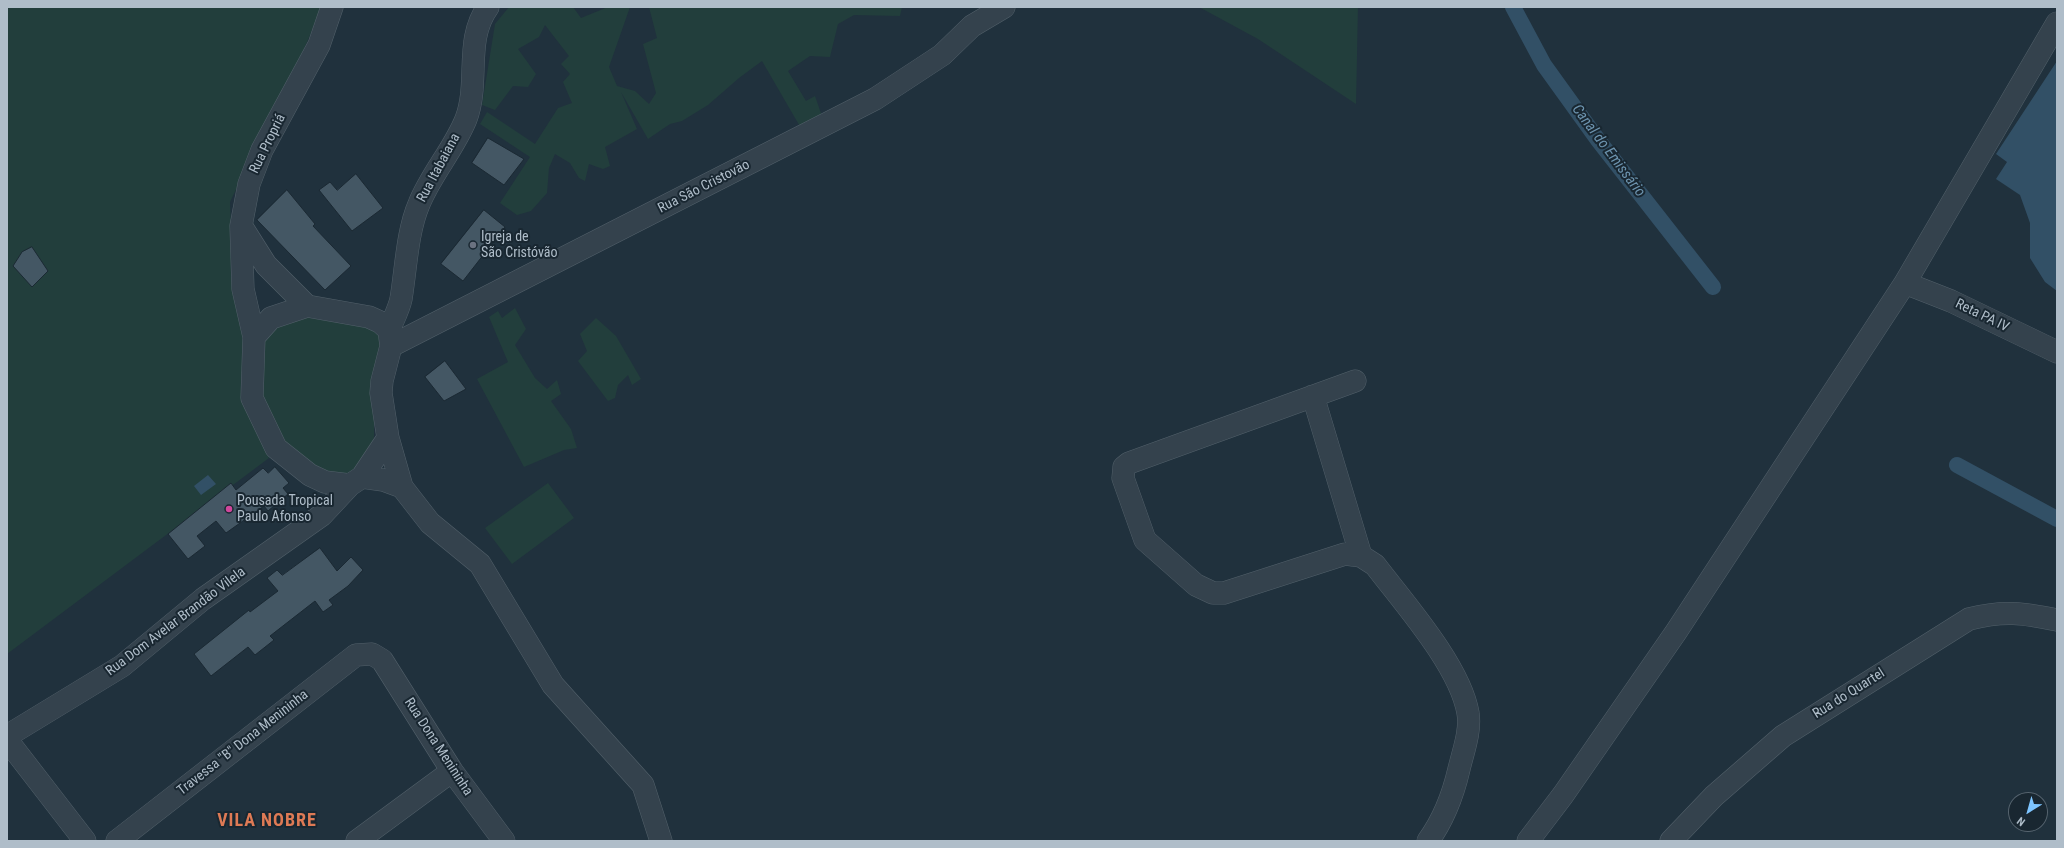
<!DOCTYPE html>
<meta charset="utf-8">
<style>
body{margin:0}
#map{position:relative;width:2064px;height:848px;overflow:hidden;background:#20313d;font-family:"Roboto Condensed",sans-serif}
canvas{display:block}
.frame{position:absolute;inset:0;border:8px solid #afbdc9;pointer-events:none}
.north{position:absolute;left:2008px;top:792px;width:40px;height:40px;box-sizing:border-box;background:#192731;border:1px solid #55636e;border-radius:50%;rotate:217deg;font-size:11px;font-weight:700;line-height:16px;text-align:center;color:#afbdc9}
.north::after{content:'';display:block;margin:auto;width:14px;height:18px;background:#7ec5ff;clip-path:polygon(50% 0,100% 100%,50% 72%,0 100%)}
</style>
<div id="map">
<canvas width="2064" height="848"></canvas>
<div class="frame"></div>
<div class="north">N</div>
</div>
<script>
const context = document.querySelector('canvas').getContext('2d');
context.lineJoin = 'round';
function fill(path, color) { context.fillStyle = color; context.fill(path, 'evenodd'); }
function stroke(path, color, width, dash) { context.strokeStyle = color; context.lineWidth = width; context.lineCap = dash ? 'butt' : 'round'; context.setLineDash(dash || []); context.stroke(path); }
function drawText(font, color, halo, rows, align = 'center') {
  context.font = font + ' "Roboto Condensed",sans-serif'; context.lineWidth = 4; context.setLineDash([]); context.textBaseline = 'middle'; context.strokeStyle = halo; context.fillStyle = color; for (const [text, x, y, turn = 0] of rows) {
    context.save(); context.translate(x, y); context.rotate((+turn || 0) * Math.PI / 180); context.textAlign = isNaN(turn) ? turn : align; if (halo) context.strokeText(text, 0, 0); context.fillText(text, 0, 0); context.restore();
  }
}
fill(new Path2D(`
 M 7,7 L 322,7 L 304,49 L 230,202 L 233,279 L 243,340 L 243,401 L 269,458 L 7,654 Z
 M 509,7 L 573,7 L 581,18 L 608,7 L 630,7 L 609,67 L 617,86 L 635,91 L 649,104 L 656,93 L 643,44 L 657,38 L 649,7 L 902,7 L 900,16 L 854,15 L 838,24 L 830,57 L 810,56 L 788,71 L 806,101 L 815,96 L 823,119 L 802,130 L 762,61 L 739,78 L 708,105 L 682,121 L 670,124 L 648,139 L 621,92 L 637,129 L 605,147 L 610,166 L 603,169 L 589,164 L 585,181 L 579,178 L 570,163 L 555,154 L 549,168 L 547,193 L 531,211 L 517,215 L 500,203 L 530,157 L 480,124 L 487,112 L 535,144 L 558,108 L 572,103 L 563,82 L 570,74 L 561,64 L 569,56 L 545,25 L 539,37 L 518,49 L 536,74 L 528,87 L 513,86 L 495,110 L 482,105 L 495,24 Z
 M 1199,7 L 1358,7 L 1356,104 L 1258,39 Z
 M 515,308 L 526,329 L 515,345 L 535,378 L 547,389 L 557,380 L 561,394 L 551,401 L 571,429 L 577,448 L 564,450 L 524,467 L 477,379 L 508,362 L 489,317 L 498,311 L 502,318 Z
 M 295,316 L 331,321 L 358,322 L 382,333 L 374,408 L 374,436 L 370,459 L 356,474 L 320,474 L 279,438 L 265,419 L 258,345 L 273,326 Z
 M 596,318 L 616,336 L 641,379 L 632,385 L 628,375 L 618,385 L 615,398 L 608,401 L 578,361 L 587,351 L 580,334 Z
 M 548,483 L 574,518 L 512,564 L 485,528 Z`), '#223e3c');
fill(new Path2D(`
 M 2057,61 L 2057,291 L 2045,282 L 2030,258 L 2030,223 L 2020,195 L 1996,179 L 2007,162 L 1996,154 Z
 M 208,475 L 216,484 L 201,495 L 194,486 Z`), '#325066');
stroke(new Path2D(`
 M 1513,7 L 1544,65 L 1598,140 L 1713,287
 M 1957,465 L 2057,519`), '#325066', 16);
const building = new Path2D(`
 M 488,138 L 524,159 L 504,185 L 472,163 Z
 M 356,174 L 383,208 L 352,231 L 319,190 L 330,182 L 337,190 Z
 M 287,190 L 315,224 L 313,226 L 351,266 L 325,290 L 257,220 Z
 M 484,210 L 505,227 L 463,281 L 441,264 Z
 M 32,247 L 48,271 L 32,287 L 13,266 L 22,252 Z
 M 445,361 L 466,389 L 444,401 L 425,377 Z
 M 275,467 L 289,483 L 283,488 L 288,494 L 268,511 L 264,506 L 226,533 L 216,521 L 197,536 L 205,546 L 188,559 L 168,534 L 231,483 L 236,490 L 263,468 L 268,473 Z
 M 320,548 L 337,571 L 351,557 L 363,570 L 348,586 L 329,600 L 333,605 L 323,612 L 315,601 L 270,636 L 274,640 L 255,655 L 248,647 L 211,676 L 194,654 L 249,610 L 250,612 L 278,591 L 267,578 L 277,570 L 282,575 Z`);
fill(building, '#445764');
stroke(building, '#1b2933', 1);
const minor = new Path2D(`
 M 242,227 L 266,265 L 307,306
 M 1905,283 L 1951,301 L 2057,352
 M 389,330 C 393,320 399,309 401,299 C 406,269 407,232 419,204 C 431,174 454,149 466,119 C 480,82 464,40 488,7
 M 254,337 L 243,289 L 241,226 L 249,184 L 262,150 L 319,45 L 332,7
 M 391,346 L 875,99 L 942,55 L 972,26 L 1004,7
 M 1355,381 L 1129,463 L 1124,467 L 1123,478 L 1145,540 L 1196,585 L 1213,593 L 1224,593 L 1345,554 L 1361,556 L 1375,565 C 1404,603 1460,666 1468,713 C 1471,731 1463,752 1459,769 C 1453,795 1444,819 1428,841
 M 1313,396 L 1361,556
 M 388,438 L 362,477 L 350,485 L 325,482 L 310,475 L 276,448 L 252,398 L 254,337 L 271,318 L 307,306 L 369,317 L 380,322 L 389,330 L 391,346 L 382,381 L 381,393 L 388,438 L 402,487 L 430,523 L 480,564 L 553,685 L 643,785 L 661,841
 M 362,477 L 383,480 L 402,487
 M 7,736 L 122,666 L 203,599 L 322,515 L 350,485
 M 7,740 L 85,841
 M 117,841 L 356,655 L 372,654 L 382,660 L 452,771 L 504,841
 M 357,841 L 452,771
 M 1528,841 L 1563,795 L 1676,632 L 1905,283 L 2057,23
 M 1671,841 L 1714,796 L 1783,736 L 1969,619 C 2004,610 2023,613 2057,620`);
stroke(minor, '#52606a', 23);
stroke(minor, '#34424d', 22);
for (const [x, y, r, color] of [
 [473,245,4,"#6b7280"],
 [229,509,4,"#d1479c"]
]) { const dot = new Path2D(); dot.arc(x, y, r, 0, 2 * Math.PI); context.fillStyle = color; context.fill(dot); stroke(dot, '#192731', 1.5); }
drawText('14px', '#afbdc9', '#192731', [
 ["Rua Propriá",268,144,-64],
 ["Rua Itabaiana",439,168,-62],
 ["Rua São Cristovão",704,187,-27],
 ["Reta PA IV",1982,316,26],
 ["Rua Dom Avelar Brandão Vilela",176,622,-37],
 ["Rua do Quartel",1849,694,-32],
 ["Travessa \"B\" Dona Menininha",243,743,-38],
 ["Rua Dona Menininha",438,747,57]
]);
drawText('14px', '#afbdc9', '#192731', [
 ["Igreja de",481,237],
 ["São Cristóvão",481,253],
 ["Pousada Tropical",237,501],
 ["Paulo Afonso",237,517]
], 'left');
drawText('italic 15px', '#6d94af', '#192731', [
 ["Canal do Emissário",1608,151,53]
]);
context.letterSpacing = '1px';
drawText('bold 18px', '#de7a55', '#192731', [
 ["VILA NOBRE",267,821]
]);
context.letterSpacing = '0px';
</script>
